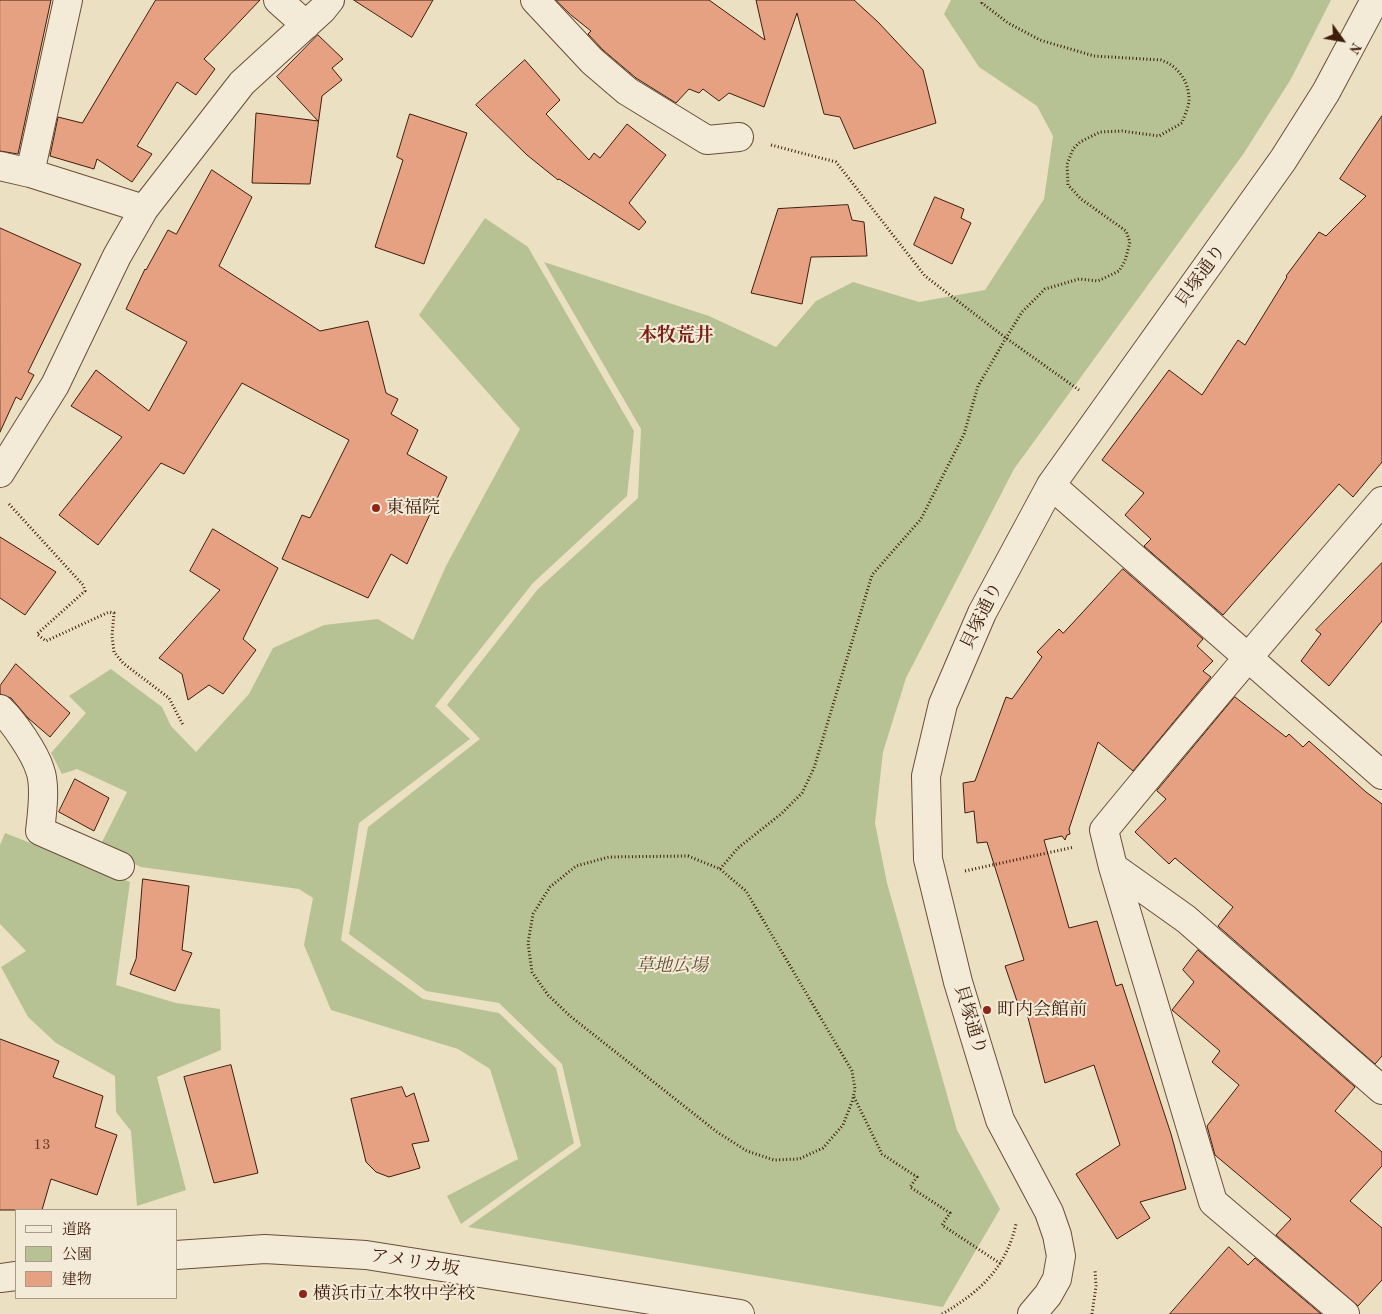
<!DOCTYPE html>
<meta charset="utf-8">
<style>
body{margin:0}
#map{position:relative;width:1382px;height:1314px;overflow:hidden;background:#ece0c2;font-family:"Old Standard TT","Noto Serif JP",serif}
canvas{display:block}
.legend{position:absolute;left:15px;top:1209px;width:162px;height:90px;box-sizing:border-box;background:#f3ebd7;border:1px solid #ab9985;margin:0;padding:6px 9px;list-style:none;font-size:15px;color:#3f1d0b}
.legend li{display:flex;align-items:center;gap:10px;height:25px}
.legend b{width:25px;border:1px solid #ab9985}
.north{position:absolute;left:1317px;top:15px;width:50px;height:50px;-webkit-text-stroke:4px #f3ebd7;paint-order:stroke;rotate:122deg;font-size:14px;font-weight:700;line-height:20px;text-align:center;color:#3f1d0b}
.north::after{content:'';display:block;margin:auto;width:18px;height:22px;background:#3f1d0b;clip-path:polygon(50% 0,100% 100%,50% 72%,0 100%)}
</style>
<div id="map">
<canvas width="1382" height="1314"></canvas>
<ul class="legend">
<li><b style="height:6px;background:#f3ebd7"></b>道路</li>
<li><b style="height:14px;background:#b7c294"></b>公園</li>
<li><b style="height:14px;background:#e6a183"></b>建物</li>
</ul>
<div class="north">N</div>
</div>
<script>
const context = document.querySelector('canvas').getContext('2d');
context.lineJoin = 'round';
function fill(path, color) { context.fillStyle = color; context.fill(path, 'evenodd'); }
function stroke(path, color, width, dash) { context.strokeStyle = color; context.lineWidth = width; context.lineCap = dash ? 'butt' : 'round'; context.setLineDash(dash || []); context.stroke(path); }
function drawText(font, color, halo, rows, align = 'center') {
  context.font = font + ' "Old Standard TT","Noto Serif JP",serif'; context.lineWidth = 4; context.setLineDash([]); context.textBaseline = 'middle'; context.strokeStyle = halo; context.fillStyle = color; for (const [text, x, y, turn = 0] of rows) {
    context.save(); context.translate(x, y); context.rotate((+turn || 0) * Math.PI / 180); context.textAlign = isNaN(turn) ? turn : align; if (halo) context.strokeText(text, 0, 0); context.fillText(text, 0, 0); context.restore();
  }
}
fill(new Path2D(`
 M 951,0 L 1331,0 L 1291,79 L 1244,153 L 1014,469 L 906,678 L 883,752 L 875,823 L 887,883 L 957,1130 L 1000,1209 L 943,1307 L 468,1227 L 581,1146 L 562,1064 L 499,1003 L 426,991 L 349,934 L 368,827 L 480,739 L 447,705 L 538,589 L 638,498 L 641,429 L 544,262 L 709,316 L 776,347 L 816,301 L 853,282 L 919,302 L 985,290 L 1044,199 L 1053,136 L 1037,106 L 979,67 L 944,14 Z
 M 485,218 L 528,247 L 634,431 L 627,496 L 533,583 L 435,706 L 470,739 L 359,823 L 341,940 L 423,999 L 499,1013 L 556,1068 L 574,1143 L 461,1224 L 447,1196 L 518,1159 L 490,1069 L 458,1049 L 331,1010 L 304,945 L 313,898 L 299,889 L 141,867 L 99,848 L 127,792 L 77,769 L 62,774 L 51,753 L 86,713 L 69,696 L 111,669 L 162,707 L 171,726 L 196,752 L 249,694 L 273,648 L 324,625 L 378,619 L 413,640 L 446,566 L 520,429 L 419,315 Z
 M 5,833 L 130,882 L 116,985 L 176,1003 L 220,1009 L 221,1050 L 157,1077 L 186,1190 L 137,1206 L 131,1131 L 116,1112 L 115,1076 L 56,1043 L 28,1017 L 1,967 L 26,951 L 0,924 L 0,845 Z`), '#b7c294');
const building = new Path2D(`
 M 0,0 L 51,0 L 18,154 L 0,151 Z
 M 156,0 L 260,0 L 204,59 L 215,69 L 196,95 L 177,82 L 137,146 L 152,154 L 132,182 L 97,159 L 94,169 L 50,156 L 58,117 L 82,123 Z
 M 354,0 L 433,0 L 412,37 Z
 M 556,0 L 709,0 L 765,40 L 756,0 L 854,0 L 878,22 L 923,70 L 936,123 L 854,149 L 840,117 L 824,114 L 797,13 L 764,107 L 729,93 L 719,101 L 703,89 L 699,93 L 689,89 L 676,103 L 636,78 L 603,50 L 588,34 L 591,31 L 571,15 Z
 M 318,35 L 343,59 L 332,68 L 342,80 L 322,96 L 310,184 L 252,183 L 256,113 L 318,121 L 277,77 Z
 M 525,60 L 560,100 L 546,114 L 589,160 L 594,153 L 600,158 L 627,124 L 666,155 L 629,203 L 646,222 L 639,230 L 559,179 L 558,180 L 527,155 L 476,105 Z
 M 410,114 L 467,133 L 424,264 L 375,247 L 403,160 L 397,157 Z
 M 1382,116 L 1382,462 L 1353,497 L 1339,484 L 1223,615 L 1144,546 L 1151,539 L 1125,515 L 1144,493 L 1102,460 L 1169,370 L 1202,395 L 1238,340 L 1245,345 L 1287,277 L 1286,276 L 1319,232 L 1326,236 L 1366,196 L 1340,179 Z
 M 212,170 L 252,197 L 219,266 L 320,331 L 368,321 L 386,393 L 398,399 L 391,414 L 418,430 L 407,454 L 447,477 L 407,564 L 391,554 L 368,598 L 282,559 L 302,515 L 310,518 L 349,440 L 242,383 L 184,474 L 161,463 L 98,545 L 59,515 L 122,437 L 71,406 L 96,370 L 149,411 L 187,342 L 126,309 L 145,269 L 146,270 L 168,230 L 176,234 Z
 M 935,197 L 964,209 L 961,218 L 971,223 L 952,264 L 914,245 Z
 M 848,205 L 852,220 L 864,222 L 867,256 L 811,257 L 802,304 L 751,293 L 778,209 Z
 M 0,228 L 81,264 L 28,372 L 34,375 L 21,400 L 16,397 L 0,432 Z
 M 213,529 L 278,568 L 243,639 L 256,650 L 223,694 L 209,685 L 188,700 L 182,674 L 159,658 L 220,590 L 190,571 Z
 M 0,537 L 56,572 L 25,615 L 0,598 Z
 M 1382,563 L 1382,621 L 1329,686 L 1301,661 L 1321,634 L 1316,630 Z
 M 1123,569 L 1203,639 L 1197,646 L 1213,661 L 1203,671 L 1211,677 L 1133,771 L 1098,742 L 1069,829 L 1070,834 L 1067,835 L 1065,840 L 1062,836 L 1044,840 L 1069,928 L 1097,921 L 1116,986 L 1122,984 L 1171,1134 L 1186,1189 L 1140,1202 L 1150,1218 L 1117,1239 L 1076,1174 L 1120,1145 L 1094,1065 L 1045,1083 L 1025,1006 L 1019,1007 L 1005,966 L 1024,960 L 987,842 L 977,843 L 974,811 L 965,813 L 963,783 L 975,781 L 1006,697 L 1012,699 L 1042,657 L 1037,652 L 1059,629 L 1063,633 Z
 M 16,664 L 70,713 L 50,737 L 28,718 L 11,698 L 0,694 L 0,686 Z
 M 1235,697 L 1286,737 L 1289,734 L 1303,747 L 1309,741 L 1366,792 L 1382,804 L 1382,1056 L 1375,1064 L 1218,926 L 1233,907 L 1175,858 L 1169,864 L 1135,832 L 1166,799 L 1157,791 Z
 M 75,779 L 109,798 L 94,831 L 59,812 Z
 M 143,879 L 189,886 L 182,950 L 192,953 L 175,991 L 130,974 L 136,959 Z
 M 1198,950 L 1355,1087 L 1335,1111 L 1382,1152 L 1382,1166 L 1350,1201 L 1382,1228 L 1382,1280 L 1358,1306 L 1276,1235 L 1291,1219 L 1215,1155 L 1207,1126 L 1239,1085 L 1212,1062 L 1220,1051 L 1172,1010 L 1194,982 L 1183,970 Z
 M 0,1039 L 59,1061 L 53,1077 L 103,1096 L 95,1127 L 117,1135 L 97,1195 L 51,1179 L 42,1210 L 0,1210 Z
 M 231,1065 L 258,1173 L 214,1183 L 184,1077 Z
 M 402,1087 L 406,1097 L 414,1093 L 429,1141 L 412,1144 L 420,1168 L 389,1177 L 376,1172 L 366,1162 L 351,1099 Z
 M 1229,1247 L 1248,1265 L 1255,1258 L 1321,1314 L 1170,1314 Z`);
fill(building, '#e6a183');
stroke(building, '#3f1d0b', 1);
const minor = new Path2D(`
 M 278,0 L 306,25
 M 535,0 L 592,61 L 627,91 L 707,140 L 739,137
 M 0,166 L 30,173 L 144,209
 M 30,173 L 68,0
 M 0,473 L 55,385 L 117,256 L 144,209 L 242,83 L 322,10 L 330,0
 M 1051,485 L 1382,775
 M 0,709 C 13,721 35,753 40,770 C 46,786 42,814 40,831 L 120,866
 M 1113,867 L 1186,919 L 1382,1090
 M 176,1255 L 265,1249 L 366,1255 L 740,1314
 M 0,1278 L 16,1276
 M 1032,1314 L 1048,1295 L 1057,1279 L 1061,1256 L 1057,1235 L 1049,1212 L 1000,1120 L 958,982 L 928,859 L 926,776 L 943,704 L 982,613 L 1051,485 L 1283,160 L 1326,92 L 1375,0
 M 1345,1314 L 1213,1202 L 1113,867 L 1104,830 C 1195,719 1288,610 1382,501`);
stroke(minor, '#6a4e39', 30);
stroke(new Path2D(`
 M 771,145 L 836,162 L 925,276 L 1006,338 L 1079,390
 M 9,504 L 83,585 L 85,591 L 37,634 L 46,641 L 109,612 L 114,613 L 112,636 L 114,652 L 123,663 L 169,698 L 183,725
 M 688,856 L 720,869 L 746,891 L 852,1071 L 855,1089 L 852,1102 L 843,1125 L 823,1148 L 799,1159 L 774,1160 L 747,1151 L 717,1132 L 570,1016 L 548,995 L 532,972 L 528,943 L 533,914 L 550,887 L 576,866 L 609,857 Z
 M 720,869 L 738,848 L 781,814 L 802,793 L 814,768 L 872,575 L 921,519 L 964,434 L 978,386 L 1006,338 L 1022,312 L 1045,289 L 1079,279 L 1098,281 L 1119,271 L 1125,261 L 1130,242 L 1126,231 L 1081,199 L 1068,185 L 1067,164 L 1073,149 L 1080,142 L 1100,132 L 1122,131 L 1159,136 L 1182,123 C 1184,116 1189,107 1189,100 C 1189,81 1178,66 1161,60 L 1094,56 L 1040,40 L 1008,23 L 982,3 L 983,0
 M 965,871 L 1074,847
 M 854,1097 L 882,1154 L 917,1177 L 910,1187 L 950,1213 L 942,1225 L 1001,1264
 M 942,1314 C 980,1292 1006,1268 1016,1224
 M 1092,1314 L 1096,1286 L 1095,1270`), '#3f1d0b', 3, [1, 2.5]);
stroke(minor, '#f3ebd7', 28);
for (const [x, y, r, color] of [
 [376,508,5,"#8f2418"],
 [987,1010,5,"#8f2418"],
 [303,1294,5,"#8f2418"]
]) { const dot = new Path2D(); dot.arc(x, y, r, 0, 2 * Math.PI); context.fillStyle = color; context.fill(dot); stroke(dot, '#f3ebd7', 2); }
drawText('15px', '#693e29', null, [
 ["13",42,1145]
]);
drawText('18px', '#3f1d0b', '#f3ebd7', [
 ["貝塚通り",1201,276,-54],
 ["貝塚通り",982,616,-64],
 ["貝塚通り",970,1020,73],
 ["アメリカ坂",415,1263,9]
]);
drawText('18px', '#3f1d0b', '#f3ebd7', [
 ["東福院",386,508],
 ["町内会館前",997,1010],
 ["横浜市立本牧中学校",313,1294]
], 'left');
drawText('italic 18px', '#634f34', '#f3ebd7', [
 ["草地広場",672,966]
]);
drawText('bold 19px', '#7a1f14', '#f3ebd7', [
 ["本牧荒井",676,336]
]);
</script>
